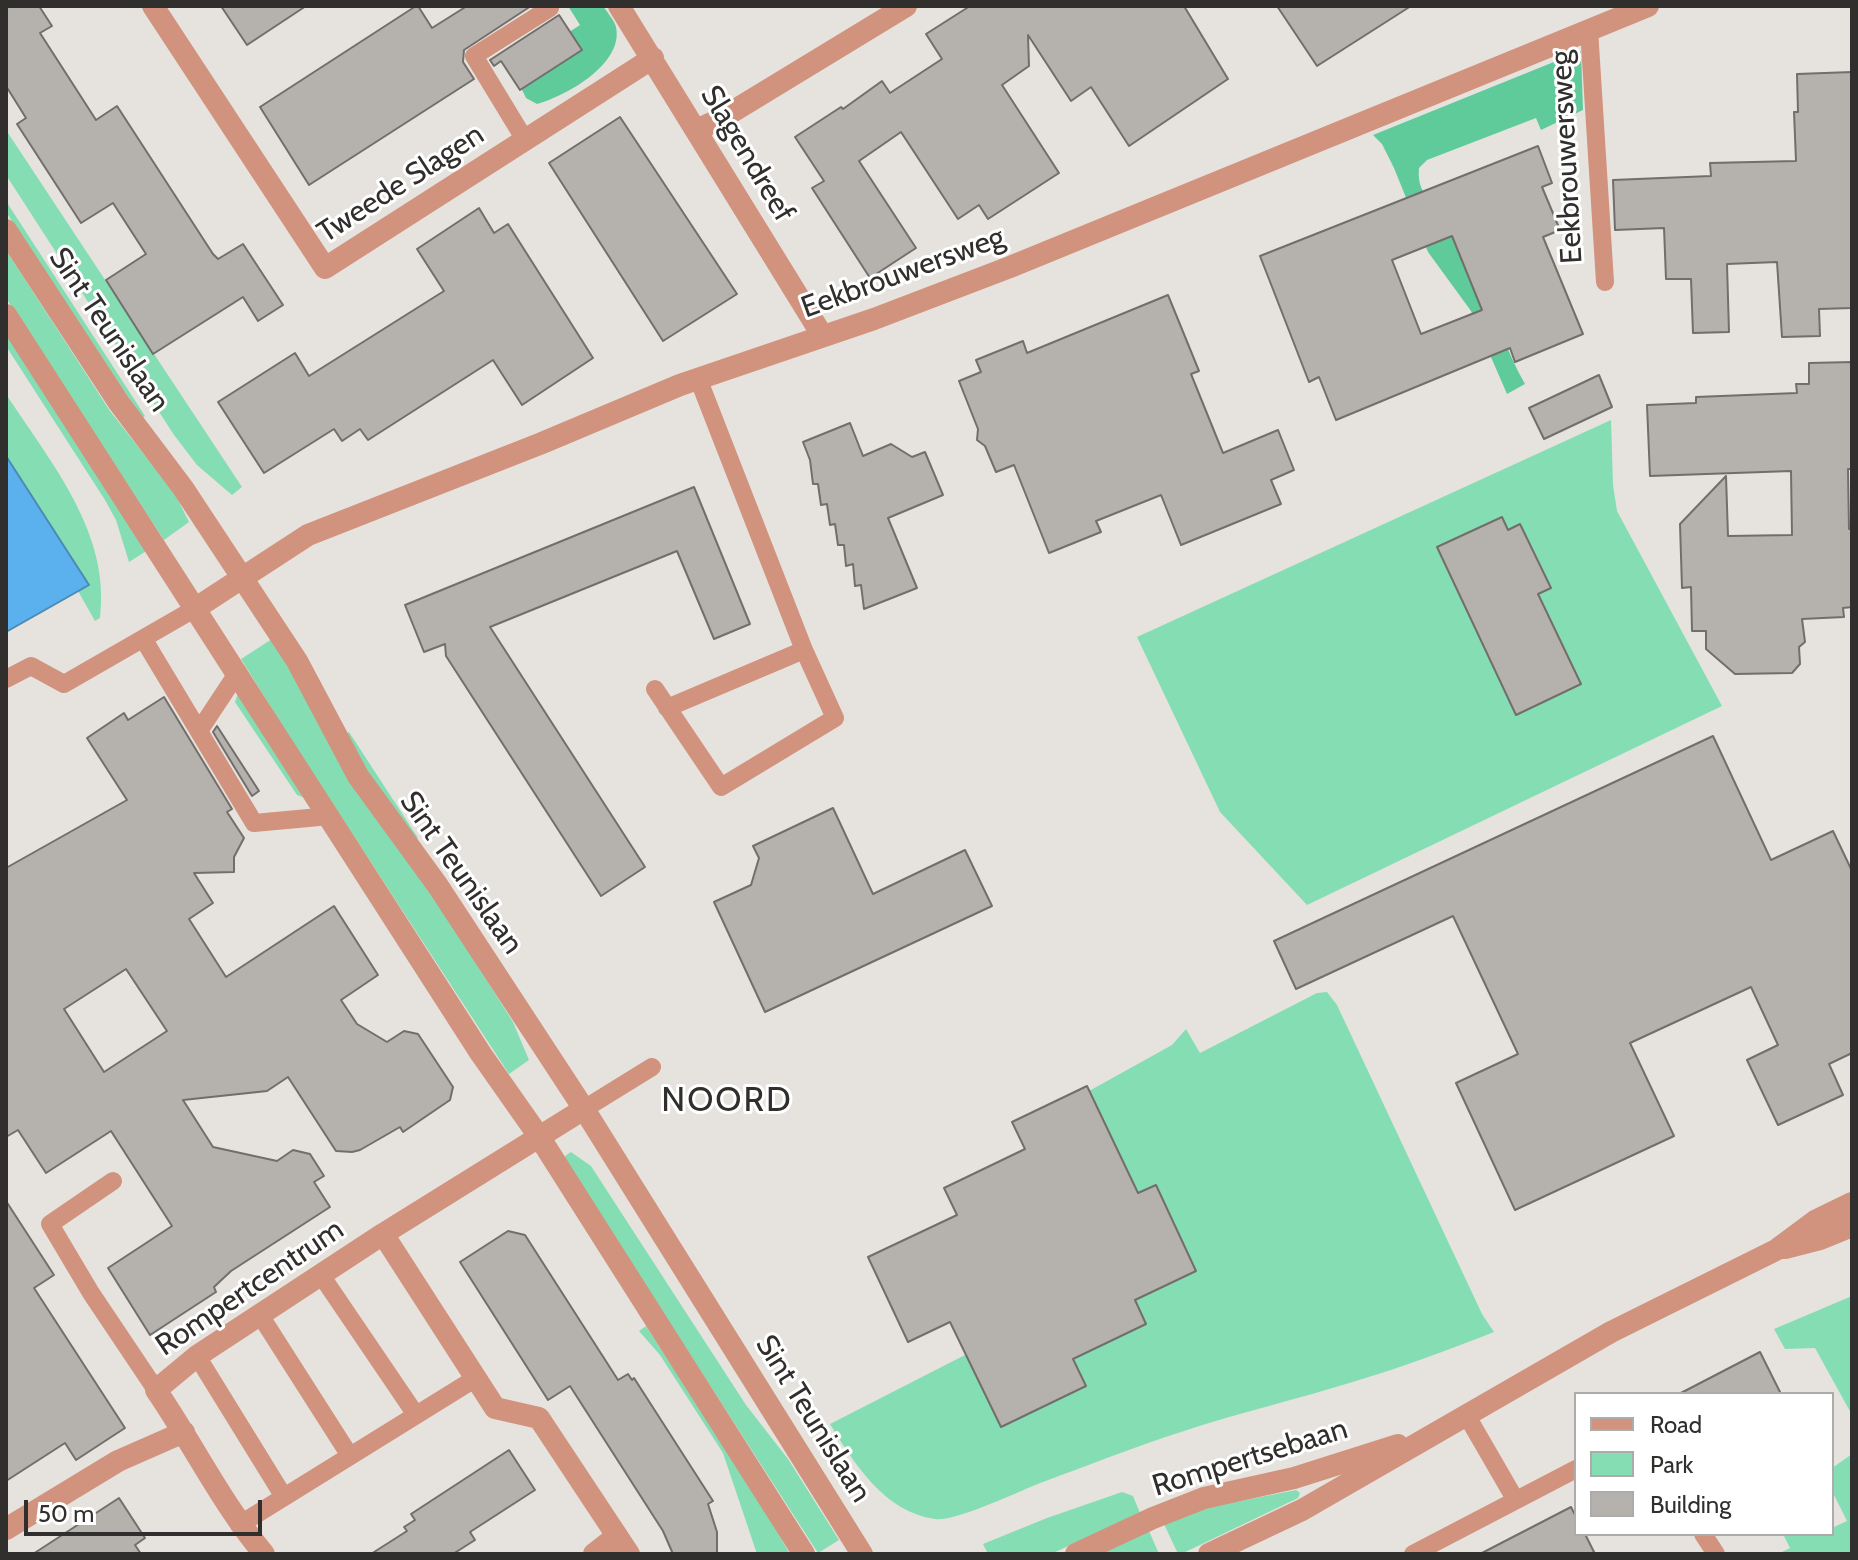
<!DOCTYPE html>
<style>
body{margin:0}
#map{position:relative;width:1858px;height:1560px;overflow:hidden;background:#e6e3df;font-family:Cabin,sans-serif}
canvas{display:block}
.frame{position:absolute;inset:0;border:8px solid #302f2d;pointer-events:none}
.legend{position:absolute;left:1574px;top:1392px;width:260px;height:144px;box-sizing:border-box;background:#fff;border:2px solid #acacab;margin:0;padding:10px 14px;list-style:none;font-size:24px;color:#302f2d}
.legend li{display:flex;align-items:center;gap:16px;height:40px}
.legend b{width:40px;border:2px solid #acacab}
.scale{position:absolute;left:24px;top:1500px;width:238px;height:36px;box-sizing:border-box;border:4px solid #302f2d;border-top:0;padding-left:10px;font-size:24px;line-height:28px;white-space:nowrap;color:#302f2d;-webkit-text-stroke:6px #fff;paint-order:stroke}
</style>
<div id="map">
<canvas width="1858" height="1560"></canvas>
<div class="frame"></div>
<ul class="legend">
<li><b style="height:10px;background:#d2937e"></b>Road</li>
<li><b style="height:22px;background:#85ddb4"></b>Park</li>
<li><b style="height:22px;background:#b5b2ae"></b>Building</li>
</ul>
<div class="scale">50 m</div>
</div>
<script>
const context = document.querySelector('canvas').getContext('2d');
context.lineJoin = 'round';
function fill(path, color) { context.fillStyle = color; context.fill(path, 'evenodd'); }
function stroke(path, color, width, dash) { context.strokeStyle = color; context.lineWidth = width; context.lineCap = dash ? 'butt' : 'round'; context.setLineDash(dash || []); context.stroke(path); }
function drawText(font, color, halo, rows, align = 'center') {
  context.font = font + ' Cabin,sans-serif'; context.lineWidth = 6; context.setLineDash([]); context.textBaseline = 'middle'; context.strokeStyle = halo; context.fillStyle = color; for (const [text, x, y, turn = 0] of rows) {
    context.save(); context.translate(x, y); context.rotate((+turn || 0) * Math.PI / 180); context.textAlign = isNaN(turn) ? turn : align; if (halo) context.strokeText(text, 0, 0); context.fillText(text, 0, 0); context.restore();
  }
}
fill(new Path2D(`
 M 6,130 L 242,487 L 232,495 L 197,465 L 174,435 L 6,175 Z
 M 6,201 L 145,416 L 142,418 L 6,212 Z
 M 6,250 L 110,411 L 175,494 L 189,522 L 164,540 L 6,298 Z
 M 6,331 L 148,550 L 129,562 L 116,520 L 105,500 L 6,346 Z
 M 6,394 C 50,462 111,532 100,618 L 95,621 L 78,591 L 89,585 L 6,456 Z
 M 1611,420 L 1613,485 L 1617,511 L 1722,706 L 1307,905 L 1220,812 L 1137,637 Z
 M 272,639 L 513,1022 L 529,1060 L 509,1074 L 299,752 L 241,659 Z
 M 238,693 L 305,798 L 297,795 L 235,702 Z
 M 349,732 L 418,838 L 416,839 L 366,769 L 346,734 Z
 M 1327,992 L 1337,1005 L 1482,1314 L 1494,1332 C 1448,1350 1403,1367 1356,1381 C 1298,1399 1238,1413 1181,1432 C 1134,1447 1089,1465 1043,1482 C 1019,1491 956,1522 935,1519 C 884,1512 854,1463 830,1424 L 967,1354 L 1085,1385 L 1073,1359 L 1146,1324 L 1135,1300 L 1196,1271 L 1156,1185 L 1127,1198 L 1089,1091 L 1172,1045 L 1186,1029 L 1200,1053 L 1317,993 Z
 M 571,1152 L 591,1166 L 746,1405 L 788,1459 L 839,1540 L 818,1553 L 566,1162 L 565,1156 Z
 M 1852,1296 L 1852,1415 L 1815,1348 L 1785,1349 L 1774,1329 Z
 M 646,1326 L 752,1489 L 790,1554 L 757,1554 L 723,1453 L 660,1355 L 639,1331 Z
 M 1852,1454 L 1852,1553 L 1778,1554 L 1790,1548 L 1784,1536 L 1788,1534 L 1832,1534 L 1832,1528 L 1847,1521 L 1832,1491 L 1832,1468 Z
 M 1296,1490 L 1300,1493 L 1298,1498 L 1181,1554 L 1178,1554 L 1164,1524 L 1200,1509 Z
 M 1122,1492 L 1133,1496 L 1140,1513 L 1051,1554 L 988,1554 L 983,1544 L 1047,1518 Z
 M 1149,1531 L 1159,1554 L 1099,1554 Z`), '#85ddb4');
fill(new Path2D(`
 M 568,6 L 603,6 C 607,12 614,20 616,27 C 624,64 566,96 537,104 L 526,98 L 512,69 L 580,25 Z
 M 1581,51 L 1583,110 L 1541,130 L 1536,118 L 1427,160 L 1419,168 C 1416,201 1440,201 1454,223 C 1485,274 1496,333 1525,384 L 1507,394 L 1471,311 L 1428,252 L 1394,168 L 1382,144 L 1373,135 Z`), '#5fcb9b');
const water = new Path2D(`
 M 6,456 L 89,585 L 6,632 Z`);
fill(water, '#5ab1ed');
stroke(water, '#4d8ab3', 2);
const building = new Path2D(`
 M 6,6 L 39,6 L 52,26 L 40,33 L 96,120 L 117,106 L 213,254 L 218,259 L 243,244 L 283,305 L 258,321 L 243,297 L 153,354 L 106,280 L 146,254 L 113,203 L 81,223 L 17,124 L 26,118 L 6,86 Z
 M 221,6 L 306,6 L 247,45 Z
 M 416,6 L 418,6 L 432,28 L 467,6 L 531,6 L 464,50 L 463,62 L 474,79 L 309,185 L 260,107 Z
 M 970,6 L 1184,6 L 1228,79 L 1129,146 L 1091,87 L 1071,101 L 1028,35 L 1029,66 L 1002,85 L 1059,173 L 988,219 L 979,205 L 958,219 L 901,132 L 859,161 L 916,248 L 870,278 L 812,188 L 824,181 L 795,137 L 841,107 L 843,109 L 882,81 L 890,93 L 942,59 L 926,34 Z
 M 1277,6 L 1411,6 L 1317,66 Z
 M 559,15 L 582,50 L 520,90 L 501,61 L 494,66 L 490,60 Z
 M 1852,72 L 1852,308 L 1819,309 L 1820,336 L 1782,337 L 1777,262 L 1727,264 L 1729,332 L 1693,333 L 1691,279 L 1666,279 L 1664,228 L 1615,230 L 1613,180 L 1711,176 L 1710,163 L 1796,161 L 1794,112 L 1798,112 L 1797,74 Z
 M 620,117 L 737,294 L 663,341 L 549,163 Z
 M 1538,146 L 1552,183 L 1542,187 L 1560,230 L 1543,237 L 1583,334 L 1515,362 L 1510,348 L 1336,420 L 1319,377 L 1309,382 L 1260,256 ZM 1452,236 L 1482,310 L 1421,334 L 1392,260 Z
 M 479,208 L 494,233 L 508,224 L 593,358 L 522,405 L 493,360 L 368,440 L 360,429 L 342,441 L 334,429 L 264,473 L 218,402 L 295,353 L 309,376 L 444,291 L 417,249 Z
 M 1168,295 L 1199,371 L 1191,374 L 1223,453 L 1278,430 L 1294,470 L 1271,480 L 1281,504 L 1181,545 L 1161,495 L 1096,521 L 1101,532 L 1049,553 L 1014,465 L 996,472 L 985,446 L 977,440 L 978,429 L 959,381 L 981,372 L 976,360 L 1023,341 L 1027,353 Z
 M 1852,362 L 1852,469 L 1848,469 L 1849,529 L 1852,529 L 1852,607 L 1843,608 L 1844,617 L 1802,619 L 1805,642 L 1799,647 L 1800,664 L 1792,673 L 1735,674 L 1706,649 L 1706,631 L 1692,631 L 1691,587 L 1682,588 L 1680,524 L 1726,476 L 1728,536 L 1792,535 L 1791,471 L 1650,476 L 1647,405 L 1696,403 L 1696,397 L 1797,393 L 1796,384 L 1809,384 L 1809,363 Z
 M 1599,375 L 1612,407 L 1544,439 L 1529,408 Z
 M 850,423 L 863,456 L 891,444 L 912,457 L 925,452 L 943,495 L 888,518 L 917,588 L 864,609 L 861,585 L 855,586 L 853,564 L 846,566 L 844,545 L 838,545 L 835,524 L 830,525 L 827,504 L 821,505 L 818,484 L 813,484 L 810,460 L 803,442 Z
 M 694,487 L 750,624 L 714,639 L 677,551 L 490,627 L 645,867 L 601,896 L 446,656 L 445,644 L 424,652 L 405,605 Z
 M 1502,517 L 1508,530 L 1520,524 L 1551,588 L 1538,594 L 1581,684 L 1516,715 L 1437,547 Z
 M 164,697 L 232,809 L 227,812 L 244,838 L 234,857 L 234,872 L 194,873 L 213,903 L 189,919 L 226,977 L 334,906 L 378,975 L 341,1000 L 357,1024 L 387,1042 L 404,1031 L 418,1034 L 453,1087 L 450,1100 L 403,1132 L 400,1127 L 360,1150 L 352,1152 L 336,1151 L 288,1077 L 267,1091 L 183,1100 L 213,1147 L 277,1161 L 293,1150 L 310,1154 L 324,1176 L 314,1182 L 330,1207 L 231,1271 L 214,1287 L 216,1292 L 150,1335 L 108,1268 L 172,1226 L 111,1131 L 46,1173 L 18,1130 L 6,1137 L 6,868 L 127,800 L 87,738 L 124,713 L 128,720 ZM 126,969 L 167,1031 L 104,1072 L 64,1009 Z
 M 217,726 L 259,791 L 252,796 L 213,732 Z
 M 1713,736 L 1771,860 L 1833,831 L 1852,871 L 1852,1053 L 1829,1064 L 1843,1095 L 1778,1125 L 1747,1060 L 1778,1045 L 1751,987 L 1630,1043 L 1674,1136 L 1515,1210 L 1456,1083 L 1518,1054 L 1453,916 L 1296,989 L 1274,941 Z
 M 833,808 L 873,894 L 965,850 L 992,906 L 765,1012 L 714,902 L 751,885 L 759,858 L 753,846 Z
 M 1087,1086 L 1138,1193 L 1156,1185 L 1196,1271 L 1135,1300 L 1146,1324 L 1073,1359 L 1086,1386 L 1001,1427 L 950,1322 L 908,1342 L 868,1257 L 957,1215 L 944,1188 L 1025,1149 L 1012,1122 Z
 M 6,1201 L 54,1275 L 34,1288 L 125,1428 L 76,1460 L 65,1443 L 6,1481 Z
 M 508,1231 L 525,1235 L 618,1380 L 628,1374 L 632,1380 L 634,1378 L 713,1501 L 708,1504 L 717,1532 L 717,1554 L 673,1554 L 663,1531 L 570,1386 L 548,1400 L 460,1262 Z
 M 1760,1352 L 1781,1394 L 1679,1394 Z
 M 509,1450 L 535,1490 L 470,1532 L 475,1540 L 453,1554 L 371,1554 L 407,1531 L 404,1527 L 415,1520 L 411,1514 Z
 M 119,1498 L 145,1538 L 135,1545 L 141,1554 L 33,1554 Z
 M 1571,1507 L 1576,1517 L 1576,1534 L 1585,1534 L 1595,1554 L 1480,1554 Z`);
fill(building, '#b5b2ae');
stroke(building, '#716e6b', 2);
stroke(new Path2D(`
 M 1589,29 L 1605,282
 M 525,140 L 474,56 L 550,8
 M 144,640 L 254,823 L 330,816
 M 6,679 L 31,666 L 64,684 L 196,608
 M 655,689 L 721,787 L 835,718 L 804,650 L 698,378
 M 667,708 L 804,650
 M 199,731 L 238,672
 M 584,1109 L 652,1067
 M 113,1181 L 50,1224 L 91,1293 L 156,1390
 M 321,1275 L 416,1415
 M 260,1315 L 350,1456
 M 197,1356 L 284,1497
 M 1467,1416 L 1515,1499
 M 239,1525 L 476,1378
 M 1703,1534 L 1716,1554
 M 1413,1554 L 1576,1469`), '#d2937e', 18);
stroke(new Path2D(`
 M 594,1554 L 617,1536`), '#d2937e', 22);
stroke(new Path2D(`
 M 153,6 L 325,268 L 653,58
 M 619,6 L 822,335
 M 697,130 L 722,118 L 906,6
 M 196,608 L 308,535 L 542,443 L 680,385 L 874,319 L 1010,267 L 1648,6
 M 383,1234 L 495,1408 L 539,1418 L 629,1554
 M 6,1529 L 118,1461 L 184,1432
 M 264,1554 C 222,1504 193,1444 156,1390 L 197,1356 L 383,1234 L 584,1109`), '#d2937e', 22);
stroke(new Path2D(`
 M 6,230 L 119,403 L 183,488 L 297,661 L 358,776 L 438,886 L 584,1109 L 862,1554
 M 6,315 L 481,1054 L 540,1138 L 804,1554
 M 1785,1248 L 1820,1239 L 1852,1226
 M 1076,1554 L 1153,1518 L 1204,1498 L 1294,1478 L 1398,1445
 M 1209,1554 L 1302,1510 L 1611,1332 L 1776,1250 L 1815,1221 L 1852,1203`), '#d2937e', 22);
drawText('30px', '#302f2d', '#fff', [
 ["Slagendreef",747,154,59],
 ["Eekbrouwersweg",1567,157,-93],
 ["Tweede Slagen",401,184,-33],
 ["Eekbrouwersweg",903,273,-20],
 ["Sint Teunislaan",109,330,56],
 ["Sint Teunislaan",461,873,55],
 ["Rompertcentrum",250,1288,-34],
 ["Sint Teunislaan",813,1419,58],
 ["Rompertsebaan",1250,1458,-17]
]);
context.letterSpacing = '2px';
drawText('34px', '#302f2d', '#fff', [
 ["NOORD",727,1101]
]);
context.letterSpacing = '0px';
</script>
